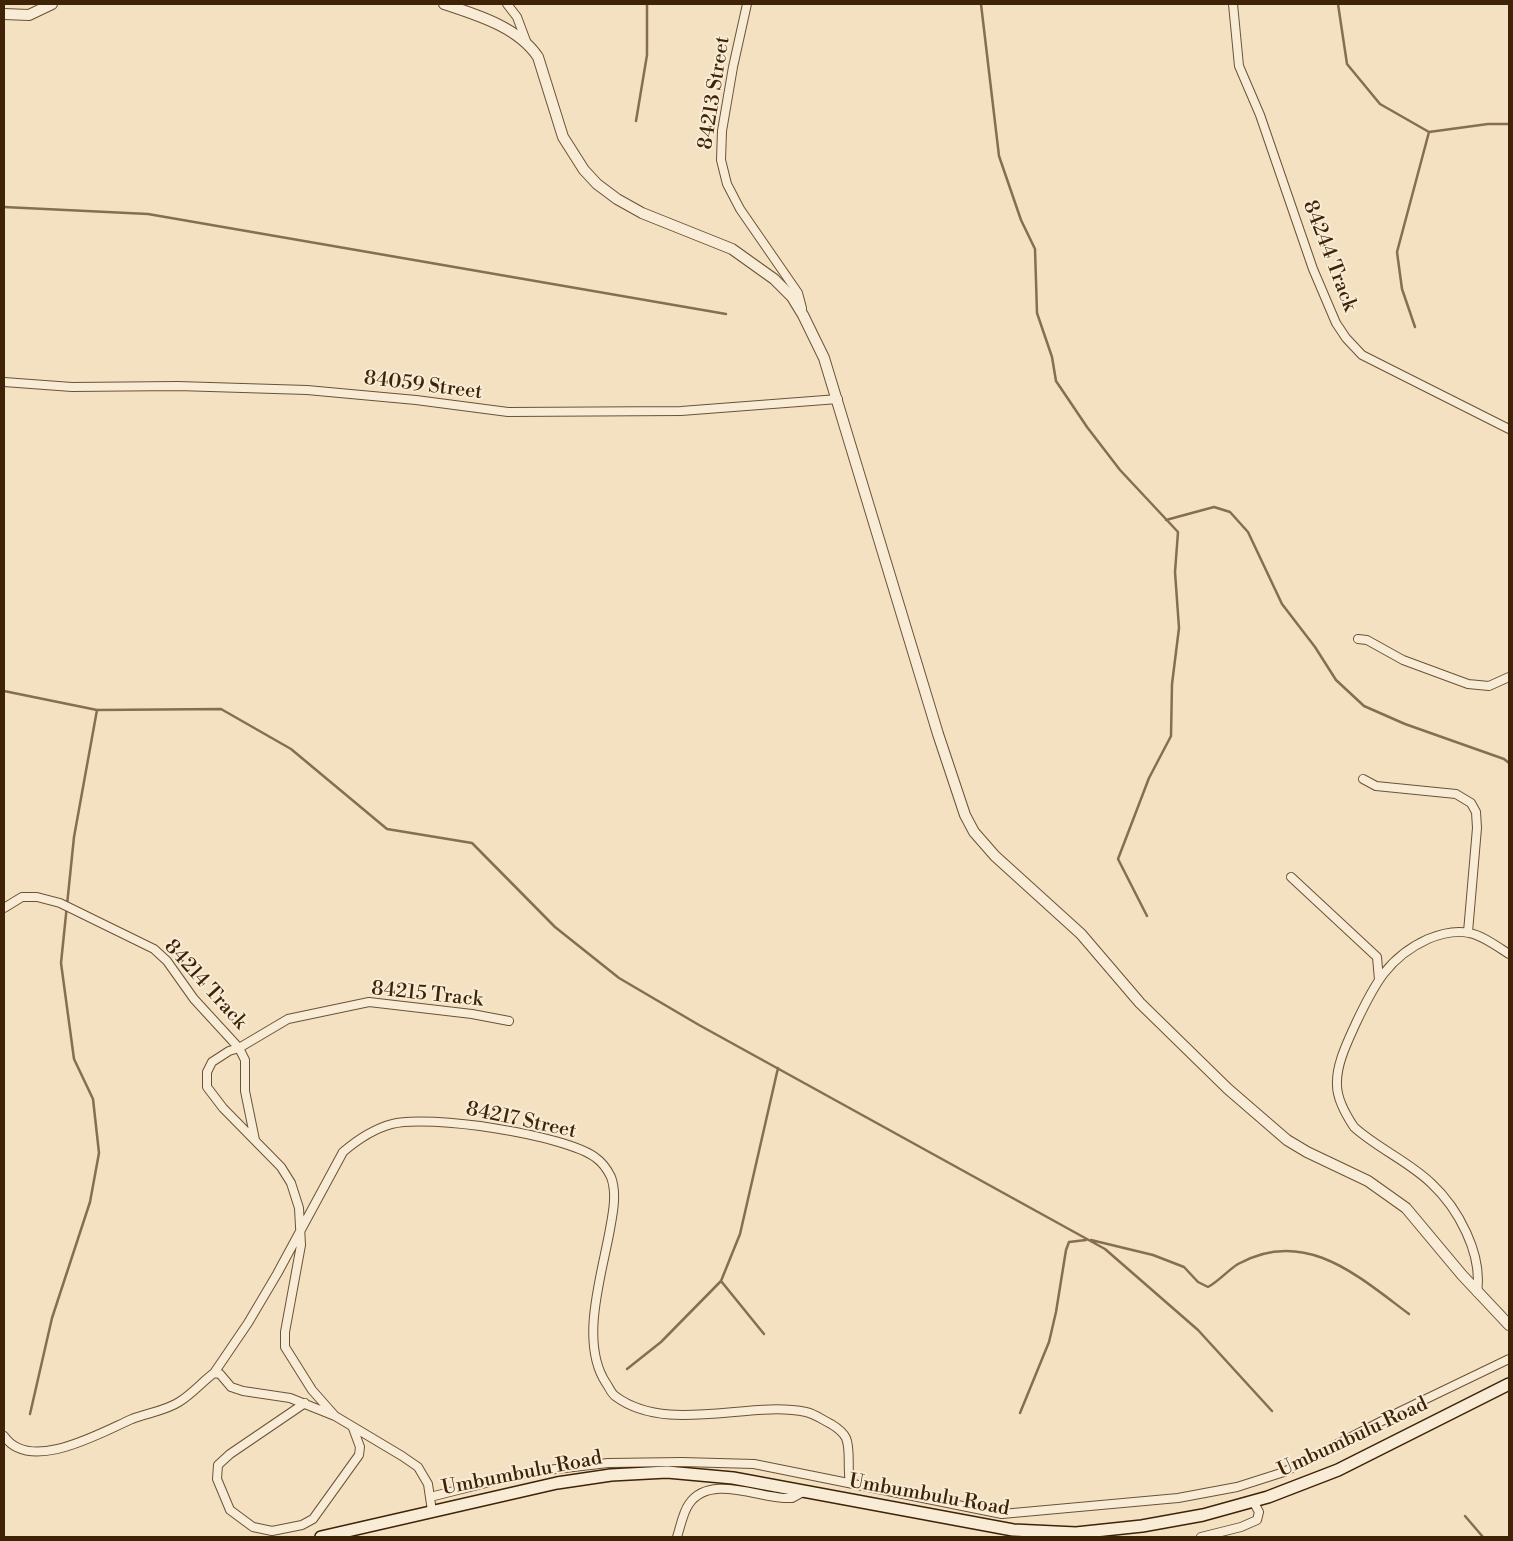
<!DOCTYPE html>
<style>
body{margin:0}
#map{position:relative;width:1513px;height:1541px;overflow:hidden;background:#f4e1c1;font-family:"Libre Bodoni",serif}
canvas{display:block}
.frame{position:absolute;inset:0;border:5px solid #3e2306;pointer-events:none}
</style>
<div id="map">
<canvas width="1513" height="1541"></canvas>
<div class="frame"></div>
</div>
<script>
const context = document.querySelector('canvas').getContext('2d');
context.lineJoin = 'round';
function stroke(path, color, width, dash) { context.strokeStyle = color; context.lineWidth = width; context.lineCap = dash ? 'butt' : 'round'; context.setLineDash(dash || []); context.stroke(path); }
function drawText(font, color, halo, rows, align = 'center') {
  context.font = font + ' "Libre Bodoni",serif'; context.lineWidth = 4; context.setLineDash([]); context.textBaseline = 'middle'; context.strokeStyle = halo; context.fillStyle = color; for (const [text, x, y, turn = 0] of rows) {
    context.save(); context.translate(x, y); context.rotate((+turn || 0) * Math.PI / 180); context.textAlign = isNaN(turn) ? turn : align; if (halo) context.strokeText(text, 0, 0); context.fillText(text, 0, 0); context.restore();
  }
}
stroke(new Path2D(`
 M 981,4 L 999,156 L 1021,220 L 1035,249 L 1037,313 L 1052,357 L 1056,381 L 1087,427 L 1120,470 L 1178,532 L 1175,572 L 1179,628 L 1172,684 L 1171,736 L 1149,778 L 1118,859 L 1147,916
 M 1338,4 L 1347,64 L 1380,104 L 1429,132 L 1488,124 L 1509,124
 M 636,121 L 647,55 L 647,4
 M 4,207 L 148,214 L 726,314
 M 1415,327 L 1402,289 L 1397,252 L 1429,132
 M 1166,520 L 1214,507 L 1230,512 L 1248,532 L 1282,604 L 1315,647 L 1336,680 L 1364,706 L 1405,724 L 1504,759 L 1509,763
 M 4,691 L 97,710 L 221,709 L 291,749 L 387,829 L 472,843 L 555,927 L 619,978 L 699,1025 L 1105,1249 L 1198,1330 L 1272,1411
 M 1091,1240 L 1153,1255 L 1184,1267 L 1198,1282 L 1208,1287 C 1219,1281 1227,1271 1238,1264 C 1305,1227 1358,1276 1409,1314
 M 721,1281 L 764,1334
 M 627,1369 L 661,1342 L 721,1281 L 740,1234 L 778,1068
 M 1020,1413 L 1049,1342 L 1056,1312 L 1066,1250 L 1069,1242 L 1086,1240
 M 30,1414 L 52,1318 L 90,1202 L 99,1153 L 93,1099 L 74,1059 L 61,963 L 74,837 L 97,710
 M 1465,1516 L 1483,1537`), '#866e50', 2.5);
const minor = new Path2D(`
 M 507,4 L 517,17 L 526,41
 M 747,4 L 733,67 L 722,131 L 721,160 L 727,184 L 740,209 L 798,293 L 802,308
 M 1233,4 L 1239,66 L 1260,115 L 1313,269 L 1336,323 L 1346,338 L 1362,355 L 1509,429
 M 4,382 L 72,387 L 178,386 L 307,390 L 416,400 L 508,412 L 681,411 L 838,399
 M 1358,639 L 1367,640 L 1403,660 L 1468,684 L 1489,686 L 1509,677
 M 1363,779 L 1376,786 L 1456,794 L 1471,803 L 1476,812 L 1477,828 L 1468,932
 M 1291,877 L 1377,957 L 1379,980
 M 4,908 L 22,897 L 37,897 L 60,903 L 154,949 L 167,961 L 194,999 L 239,1048 L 245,1060 L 245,1091 L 255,1140
 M 1477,1292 C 1483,1254 1458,1208 1431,1183 C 1408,1161 1377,1148 1354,1127 C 1346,1115 1337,1099 1337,1085 C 1336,1064 1348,1041 1356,1023 C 1374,985 1388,957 1428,939 C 1440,934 1456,930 1469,933 C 1482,935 1498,947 1509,954
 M 214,1373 L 248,1323 L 277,1274 L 343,1152 C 357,1140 373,1129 392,1124 C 427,1114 568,1135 596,1158 C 602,1162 608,1171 611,1177 C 617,1193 613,1213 610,1229 C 602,1275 579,1342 606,1383 C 609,1387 611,1393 615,1396 C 667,1435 748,1400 806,1412 C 815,1414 823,1420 831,1424 C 836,1427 843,1432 846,1438 C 851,1450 847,1468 850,1482
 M 305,1403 L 230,1454 L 218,1465 L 217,1479 L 230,1510 L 253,1527 L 272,1531 L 302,1525 L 313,1519 L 359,1455 L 360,1447 L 353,1428
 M 335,1416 L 312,1390 L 285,1347 L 285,1332 L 301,1245 L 299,1208 L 291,1183 L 281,1167 L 223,1108 L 207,1087 L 207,1072 L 212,1062 L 229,1051 L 239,1048 L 288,1019 L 369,1002 L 472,1014 L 509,1021
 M 4,1436 C 30,1474 102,1432 132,1419 C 147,1413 165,1411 179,1402 C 192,1394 202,1382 214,1373 L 220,1374 L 231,1387 L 243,1391 L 290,1398 L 335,1416 L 402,1456 L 418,1467 L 428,1484 L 432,1511
 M 430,1497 L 530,1472 L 608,1463 L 682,1462 L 754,1464 L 1002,1514 L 1178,1498 L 1237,1487 L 1284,1472 L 1401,1411 L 1509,1359
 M 677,1537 C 680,1528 683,1512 689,1504 C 709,1475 754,1496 784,1498 L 792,1498 L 803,1492
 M 1201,1537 L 1241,1527 L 1257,1520 L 1259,1512 L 1253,1501`);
const tertiary = new Path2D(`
 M 444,4 C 477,15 518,27 538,57 L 563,137 L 584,170 L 597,184 L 617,199 L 642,213 L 732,249 L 774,279 L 792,297 L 803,315 L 824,358 L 938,734 L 965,815 L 974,832 L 995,856 L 1081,934 L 1140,1003 L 1228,1089 L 1287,1140 L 1307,1152 L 1368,1181 L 1406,1208 L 1462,1275 L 1509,1325
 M 4,14 L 29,15 L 52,4`);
const secondary = new Path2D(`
 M 321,1537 L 557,1483 L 611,1475 L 667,1472 L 733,1478 L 1013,1530 L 1076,1533 L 1142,1526 L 1203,1515 L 1268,1497 L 1338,1470 L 1509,1384`);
stroke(minor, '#6c5235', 10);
stroke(tertiary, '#6c5235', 12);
stroke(secondary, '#3e2306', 14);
stroke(minor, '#f8ecd7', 8);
stroke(tertiary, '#f8ecd7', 10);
stroke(secondary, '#f8ecd7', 11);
drawText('20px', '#3e2306', '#f8ecd7', [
 ["84213 Street",715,93,-81],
 ["84244 Track",1329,256,69],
 ["84059 Street",423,386,7],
 ["84214 Track",205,985,48],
 ["84215 Track",427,995,6],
 ["84217 Street",521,1121,12],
 ["Umbumbulu Road",1353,1438,-25],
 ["Umbumbulu Road",522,1474,-11],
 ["Umbumbulu Road",929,1496,10]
]);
</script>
